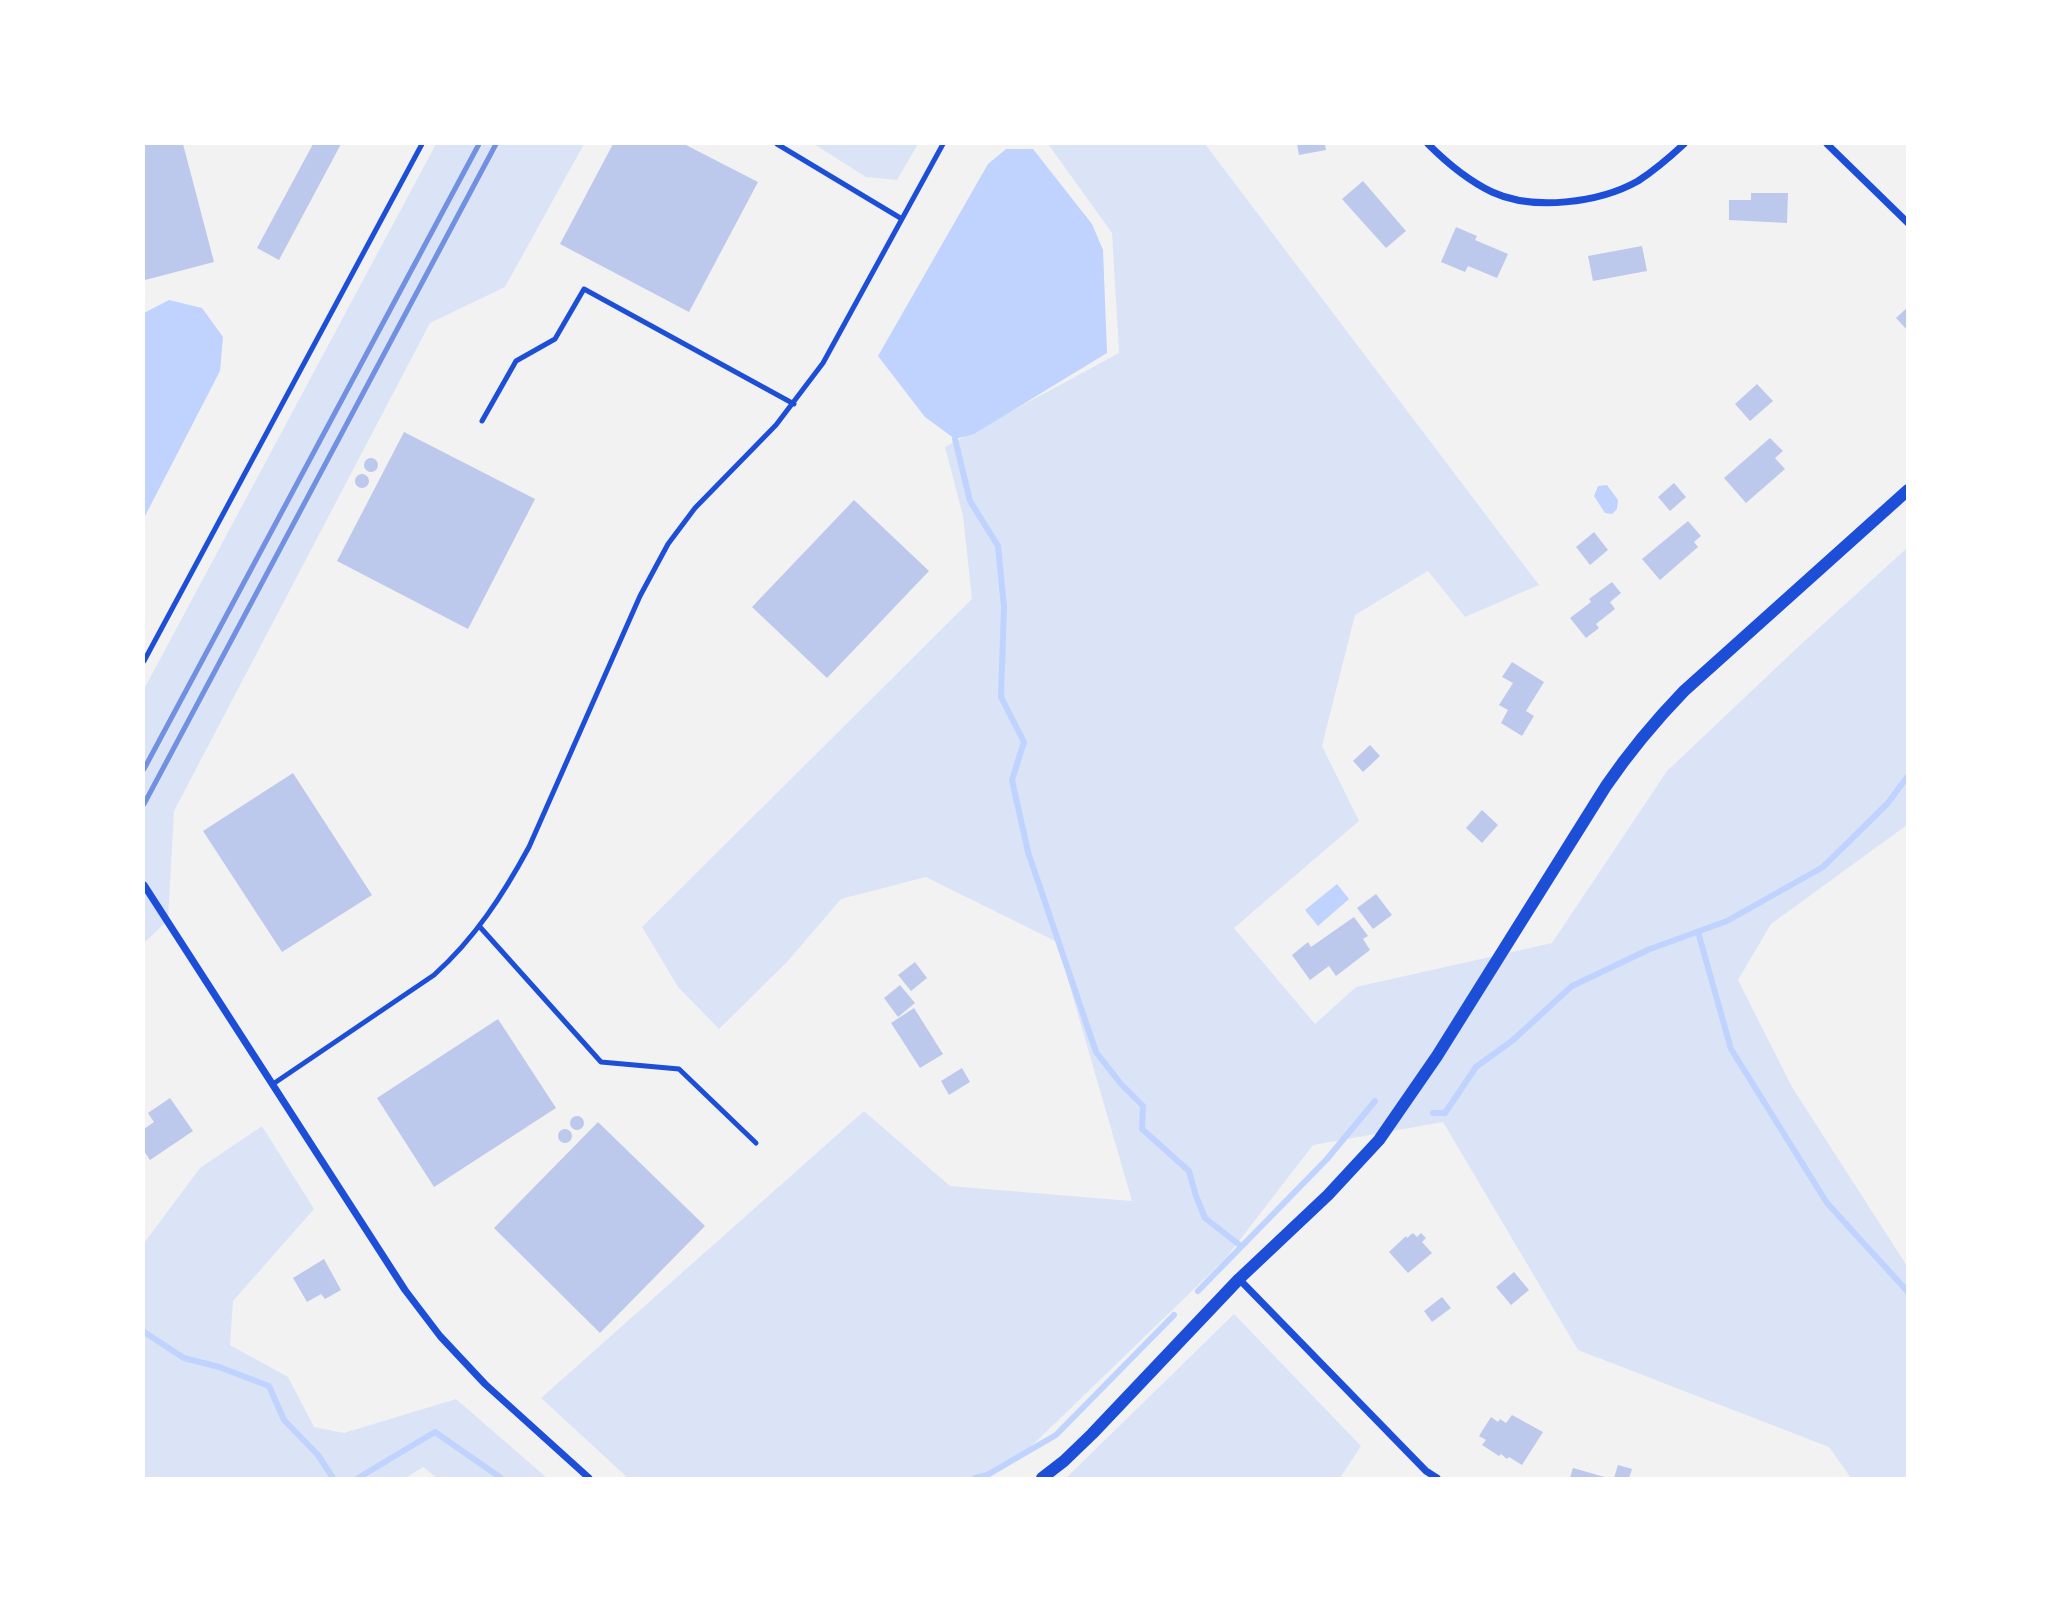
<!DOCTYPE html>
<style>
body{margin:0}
#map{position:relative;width:2051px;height:1622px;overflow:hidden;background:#f2f2f2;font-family:Merriweather,serif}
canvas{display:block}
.frame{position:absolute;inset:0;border:145px solid #fff;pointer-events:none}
</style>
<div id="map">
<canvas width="2051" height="1622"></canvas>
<div class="frame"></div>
</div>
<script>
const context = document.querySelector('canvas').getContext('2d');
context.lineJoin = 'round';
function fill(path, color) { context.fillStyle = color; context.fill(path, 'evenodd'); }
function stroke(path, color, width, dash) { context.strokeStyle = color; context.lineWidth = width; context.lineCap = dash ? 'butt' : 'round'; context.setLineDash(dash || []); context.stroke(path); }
fill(new Path2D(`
 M 436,144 L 584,144 L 505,287 L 430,323 L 174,811 L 168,920 L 144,943 L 144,689 Z
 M 814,144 L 918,144 L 897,180 L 866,177 Z
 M 1048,144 L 1205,144 L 1539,585 L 1465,617 L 1428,571 L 1355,615 L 1322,746 L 1359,821 L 1234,928 L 1315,1024 L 1356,987 L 1552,943 L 1667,771 L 1798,647 L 1907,548 L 1907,825 L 1771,924 L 1738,980 L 1792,1087 L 1907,1266 L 1907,1478 L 1851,1478 L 1829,1447 L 1578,1350 L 1443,1122 L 1313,1145 L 1226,1258 L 1016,1461 L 989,1478 L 628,1478 L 541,1398 L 864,1111 L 950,1186 L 1132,1201 L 1057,942 L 926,877 L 841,899 L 787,962 L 719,1029 L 678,987 L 642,927 L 972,599 L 963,516 L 945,447 L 1119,353 L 1112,233 Z
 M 262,1126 L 314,1209 L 233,1301 L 230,1345 L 288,1377 L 314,1427 L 344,1433 L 456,1399 L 547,1478 L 437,1478 L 423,1467 L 406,1478 L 144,1478 L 144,1243 L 200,1168 Z
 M 1234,1314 L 1361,1446 L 1340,1478 L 1066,1478 Z`), '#dbe4f7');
fill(new Path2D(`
 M 1006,149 L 1033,149 L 1092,224 L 1103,250 L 1107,353 L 974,434 L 955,439 L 925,417 L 878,356 L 988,164 Z
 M 169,300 L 202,308 L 223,337 L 220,371 L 144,518 L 144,313 Z
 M 1607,485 L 1618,500 L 1617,509 L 1612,514 L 1605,513 L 1594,496 L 1598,486 Z
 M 1337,884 L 1349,899 L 1318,926 L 1305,910 Z`), '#bfd3fe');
stroke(new Path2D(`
 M 955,439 L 970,501 L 998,546 L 1004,607 L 1001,697 L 1024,742 L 1012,780 L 1028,852 L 1096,1052 L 1121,1084 L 1143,1106 L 1142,1129 L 1189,1171 L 1196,1196 L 1205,1218 L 1241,1246
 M 1698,932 L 1731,1049 L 1827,1203 L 1908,1292
 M 1433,1113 L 1445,1113 L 1476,1067 L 1513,1040 L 1572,986 L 1650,949 L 1727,921 L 1823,867 L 1887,804 L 1908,776
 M 1198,1291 L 1327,1159 L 1375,1101
 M 144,1332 L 184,1358 L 219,1367 L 269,1386 L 284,1420 L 318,1455 L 333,1478
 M 358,1478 L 435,1432 L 501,1478
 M 975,1478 L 987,1475 L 1056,1435 L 1174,1315`), '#bfd3fe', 6);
fill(new Path2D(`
 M 144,144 L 183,144 L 214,262 L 145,280 Z
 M 313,144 L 341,144 L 279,260 L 257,248 Z
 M 613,144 L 684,144 L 758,182 L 689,312 L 560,244 Z
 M 1297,144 L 1325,144 L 1326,150 L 1299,155 Z
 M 1363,181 L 1406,231 L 1386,248 L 1342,199 Z
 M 1751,193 L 1788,193 L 1787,223 L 1729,220 L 1729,200 L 1751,200 Z
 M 1456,227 L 1477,236 L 1475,240 L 1508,254 L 1497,278 L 1468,266 L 1465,272 L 1441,262 Z
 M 1642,246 L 1647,271 L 1593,281 L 1588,256 Z
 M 1908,307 L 1908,331 L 1896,318 Z
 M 1757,384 L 1773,401 L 1750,421 L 1735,404 Z
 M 404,432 L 535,499 L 468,629 L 337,561 Z
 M 1770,438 L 1783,451 L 1775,458 L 1785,469 L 1746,503 L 1724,478 Z
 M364 465a7 7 0 1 1 14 0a7 7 0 1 1-14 0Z
 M355 481a7 7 0 1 1 14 0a7 7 0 1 1-14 0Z
 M 1674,483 L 1686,497 L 1670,511 L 1658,497 Z
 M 854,500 L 929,571 L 827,678 L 752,607 Z
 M 1688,521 L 1701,536 L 1694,542 L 1698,547 L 1660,580 L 1642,559 Z
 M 1594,532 L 1608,550 L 1590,565 L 1576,547 Z
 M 1612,582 L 1621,593 L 1610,602 L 1615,609 L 1596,624 L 1599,628 L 1586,638 L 1570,618 L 1591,602 L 1589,599 Z
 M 1512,662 L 1544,682 L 1526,711 L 1534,716 L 1522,736 L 1501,723 L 1508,710 L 1499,705 L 1513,683 L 1502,677 Z
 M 1370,745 L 1380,756 L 1363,772 L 1353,761 Z
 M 293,773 L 372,895 L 282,952 L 203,831 Z
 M 1482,810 L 1498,825 L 1482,843 L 1466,828 Z
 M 1376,894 L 1392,915 L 1373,929 L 1357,908 Z
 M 1354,917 L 1368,936 L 1363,939 L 1370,950 L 1336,976 L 1329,966 L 1310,980 L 1292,955 L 1308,942 L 1311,947 Z
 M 915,962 L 927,978 L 911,991 L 898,975 Z
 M 900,985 L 915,1003 L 898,1017 L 884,998 Z
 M 914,1008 L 943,1054 L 920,1068 L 891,1023 Z
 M 498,1019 L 556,1108 L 434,1187 L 377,1098 Z
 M 962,1068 L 970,1082 L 949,1095 L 941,1081 Z
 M 170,1098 L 193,1131 L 150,1160 L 144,1151 L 144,1129 L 154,1122 L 148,1113 Z
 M570 1123a7 7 0 1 1 14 0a7 7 0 1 1-14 0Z
 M 598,1122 L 705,1226 L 600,1333 L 494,1228 Z
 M558 1136a7 7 0 1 1 14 0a7 7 0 1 1-14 0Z
 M 1413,1233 L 1417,1237 L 1421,1233 L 1426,1238 L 1422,1242 L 1432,1253 L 1408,1273 L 1389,1252 L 1406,1236 L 1407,1238 Z
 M 324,1259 L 341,1290 L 325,1299 L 321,1294 L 307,1302 L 293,1278 Z
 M 1514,1272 L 1529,1290 L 1511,1305 L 1496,1287 Z
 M 1442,1297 L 1451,1308 L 1432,1322 L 1424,1311 Z
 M 1512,1415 L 1543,1432 L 1522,1465 L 1509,1457 L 1507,1459 L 1501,1454 L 1499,1456 L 1482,1445 L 1486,1440 L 1479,1436 L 1491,1417 L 1498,1422 L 1500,1419 L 1506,1423 Z
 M 1618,1465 L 1632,1469 L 1629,1478 L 1614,1478 Z
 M 1573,1468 L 1608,1478 L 1570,1478 Z`), '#bdc9ec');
stroke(new Path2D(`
 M 777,144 L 902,219
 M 482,421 L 516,361 L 555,339 L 584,289 L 794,404
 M 144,661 L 422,144
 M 480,927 L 601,1062 L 679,1069 L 756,1143
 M 273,1084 L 434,975 C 475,938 503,895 529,847 L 640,596 L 668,544 L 695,508 L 776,425 L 823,363 L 943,144`), '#1d4ed8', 5);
stroke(new Path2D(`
 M 1428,144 C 1447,163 1467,180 1492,192 C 1533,211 1599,203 1638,181 C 1655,170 1670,157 1684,144
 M 1827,144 L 1908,223
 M 144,885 L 405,1290 L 440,1336 L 485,1384 L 589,1478
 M 1239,1279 L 1426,1471 L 1437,1478`), '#1d4ed8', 7);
stroke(new Path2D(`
 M 1042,1478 L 1064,1461 L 1092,1434 L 1239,1279 L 1328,1195 L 1379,1140 L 1437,1056 L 1606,786 C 1630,751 1655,721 1684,691 L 1908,490`), '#1d4ed8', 12);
stroke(new Path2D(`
 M 144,769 L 479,144
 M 144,804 L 496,144`), '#7290e2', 5);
</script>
